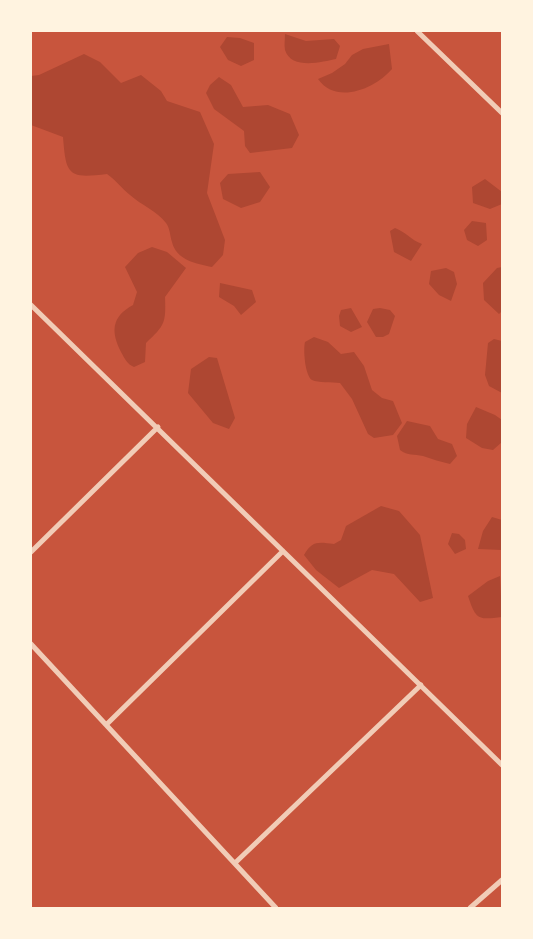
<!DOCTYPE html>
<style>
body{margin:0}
#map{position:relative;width:533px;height:939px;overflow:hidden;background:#c8553d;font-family:Signika,sans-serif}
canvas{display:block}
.frame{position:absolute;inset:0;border:32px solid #fff3e0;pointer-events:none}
</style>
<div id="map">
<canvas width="533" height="939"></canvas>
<div class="frame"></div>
</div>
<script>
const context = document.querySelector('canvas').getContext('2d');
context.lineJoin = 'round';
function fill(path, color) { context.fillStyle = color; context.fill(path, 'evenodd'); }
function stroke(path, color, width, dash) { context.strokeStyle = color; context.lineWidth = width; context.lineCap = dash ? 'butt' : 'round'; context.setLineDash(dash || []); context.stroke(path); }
fill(new Path2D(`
 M 285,34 L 306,41 L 334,39 L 340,46 L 336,59 C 322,62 291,70 285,50 C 284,45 285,39 285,34 Z
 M 227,37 L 240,38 L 254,43 L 254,60 L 241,66 L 228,60 L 220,47 Z
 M 389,44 L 392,69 C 375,89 336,105 318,79 L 332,73 L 345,64 L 352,55 L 363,49 Z
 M 84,54 L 100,62 L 121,83 L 141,75 L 161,91 L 167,101 L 200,112 L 214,144 L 207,193 L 225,240 L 223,255 L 212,267 C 197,264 176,260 172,242 C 170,236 170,228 166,223 C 157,211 141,205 130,195 C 122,189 116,180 107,174 C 68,179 66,175 63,137 L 31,125 L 31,76 L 39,75 Z
 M 219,77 L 231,85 L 243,107 L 268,105 L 290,114 L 299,135 L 292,148 L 250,153 L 245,146 L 244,131 L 214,109 L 206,93 L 210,85 Z
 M 260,172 L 270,187 L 260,202 L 241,208 L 223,199 L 220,183 L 228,174 Z
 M 485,179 L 502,192 L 502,204 L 490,209 L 473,203 L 472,187 Z
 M 472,221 L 486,223 L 487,240 L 478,246 L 467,240 L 464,230 Z
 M 395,228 C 406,232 411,240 422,244 L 411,261 L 394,252 L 390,231 Z
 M 152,247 L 167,252 L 186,268 L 165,297 C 166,323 165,325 146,343 L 145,362 L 134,367 C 127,364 125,359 121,352 C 111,332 111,317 133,305 L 137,292 L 125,267 L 138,253 Z
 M 502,267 L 502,311 L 499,314 L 484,300 L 483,283 L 497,268 Z
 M 446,268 L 454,272 L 457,284 L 451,301 L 439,295 L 429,284 L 431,271 Z
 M 220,283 L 252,290 L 256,302 L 241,315 L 234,306 L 219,297 Z
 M 351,308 L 362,327 L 351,332 L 340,326 L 339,316 L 341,310 Z
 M 380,308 L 390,310 L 395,316 L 389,334 L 383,337 L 376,337 L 367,322 L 373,309 Z
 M 314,337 L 328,342 L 341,354 L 354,352 L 364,366 L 372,390 L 382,398 L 393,401 L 402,423 L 393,435 L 374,438 L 368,434 L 352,399 L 340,383 C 332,382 318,383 312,380 C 305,376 303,349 305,342 Z
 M 494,339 L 502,341 L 502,393 L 489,386 L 485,375 L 488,343 Z
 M 209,357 L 217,358 L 235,418 L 229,429 L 213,423 L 188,393 L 191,369 Z
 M 476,407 L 495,415 L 502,420 L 502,442 L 493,450 L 482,448 L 466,438 L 467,424 Z
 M 407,421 L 430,426 L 438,439 L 452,444 L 457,456 L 450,464 C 441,462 432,459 423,456 C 414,454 408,456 400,450 L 397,436 Z
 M 381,506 L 399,511 L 420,535 L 433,598 L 420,602 L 394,574 L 372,570 L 339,588 L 316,570 L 304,555 C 312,540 319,542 334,544 L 341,540 L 346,526 Z
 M 492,517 L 502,520 L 502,550 L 478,549 L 483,531 Z
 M 452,533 L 459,534 L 465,540 L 466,549 L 455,554 L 448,544 Z
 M 500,576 L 502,617 C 478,620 476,620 468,596 L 488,581 Z`), '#ae4732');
stroke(new Path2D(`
 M 417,31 L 502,113
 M 31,305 L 502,765
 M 31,552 L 158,427
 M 31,644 L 276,908
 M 107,724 L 283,551
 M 235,863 L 421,685
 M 470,908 L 502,880`), '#f1ccb7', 5);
</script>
